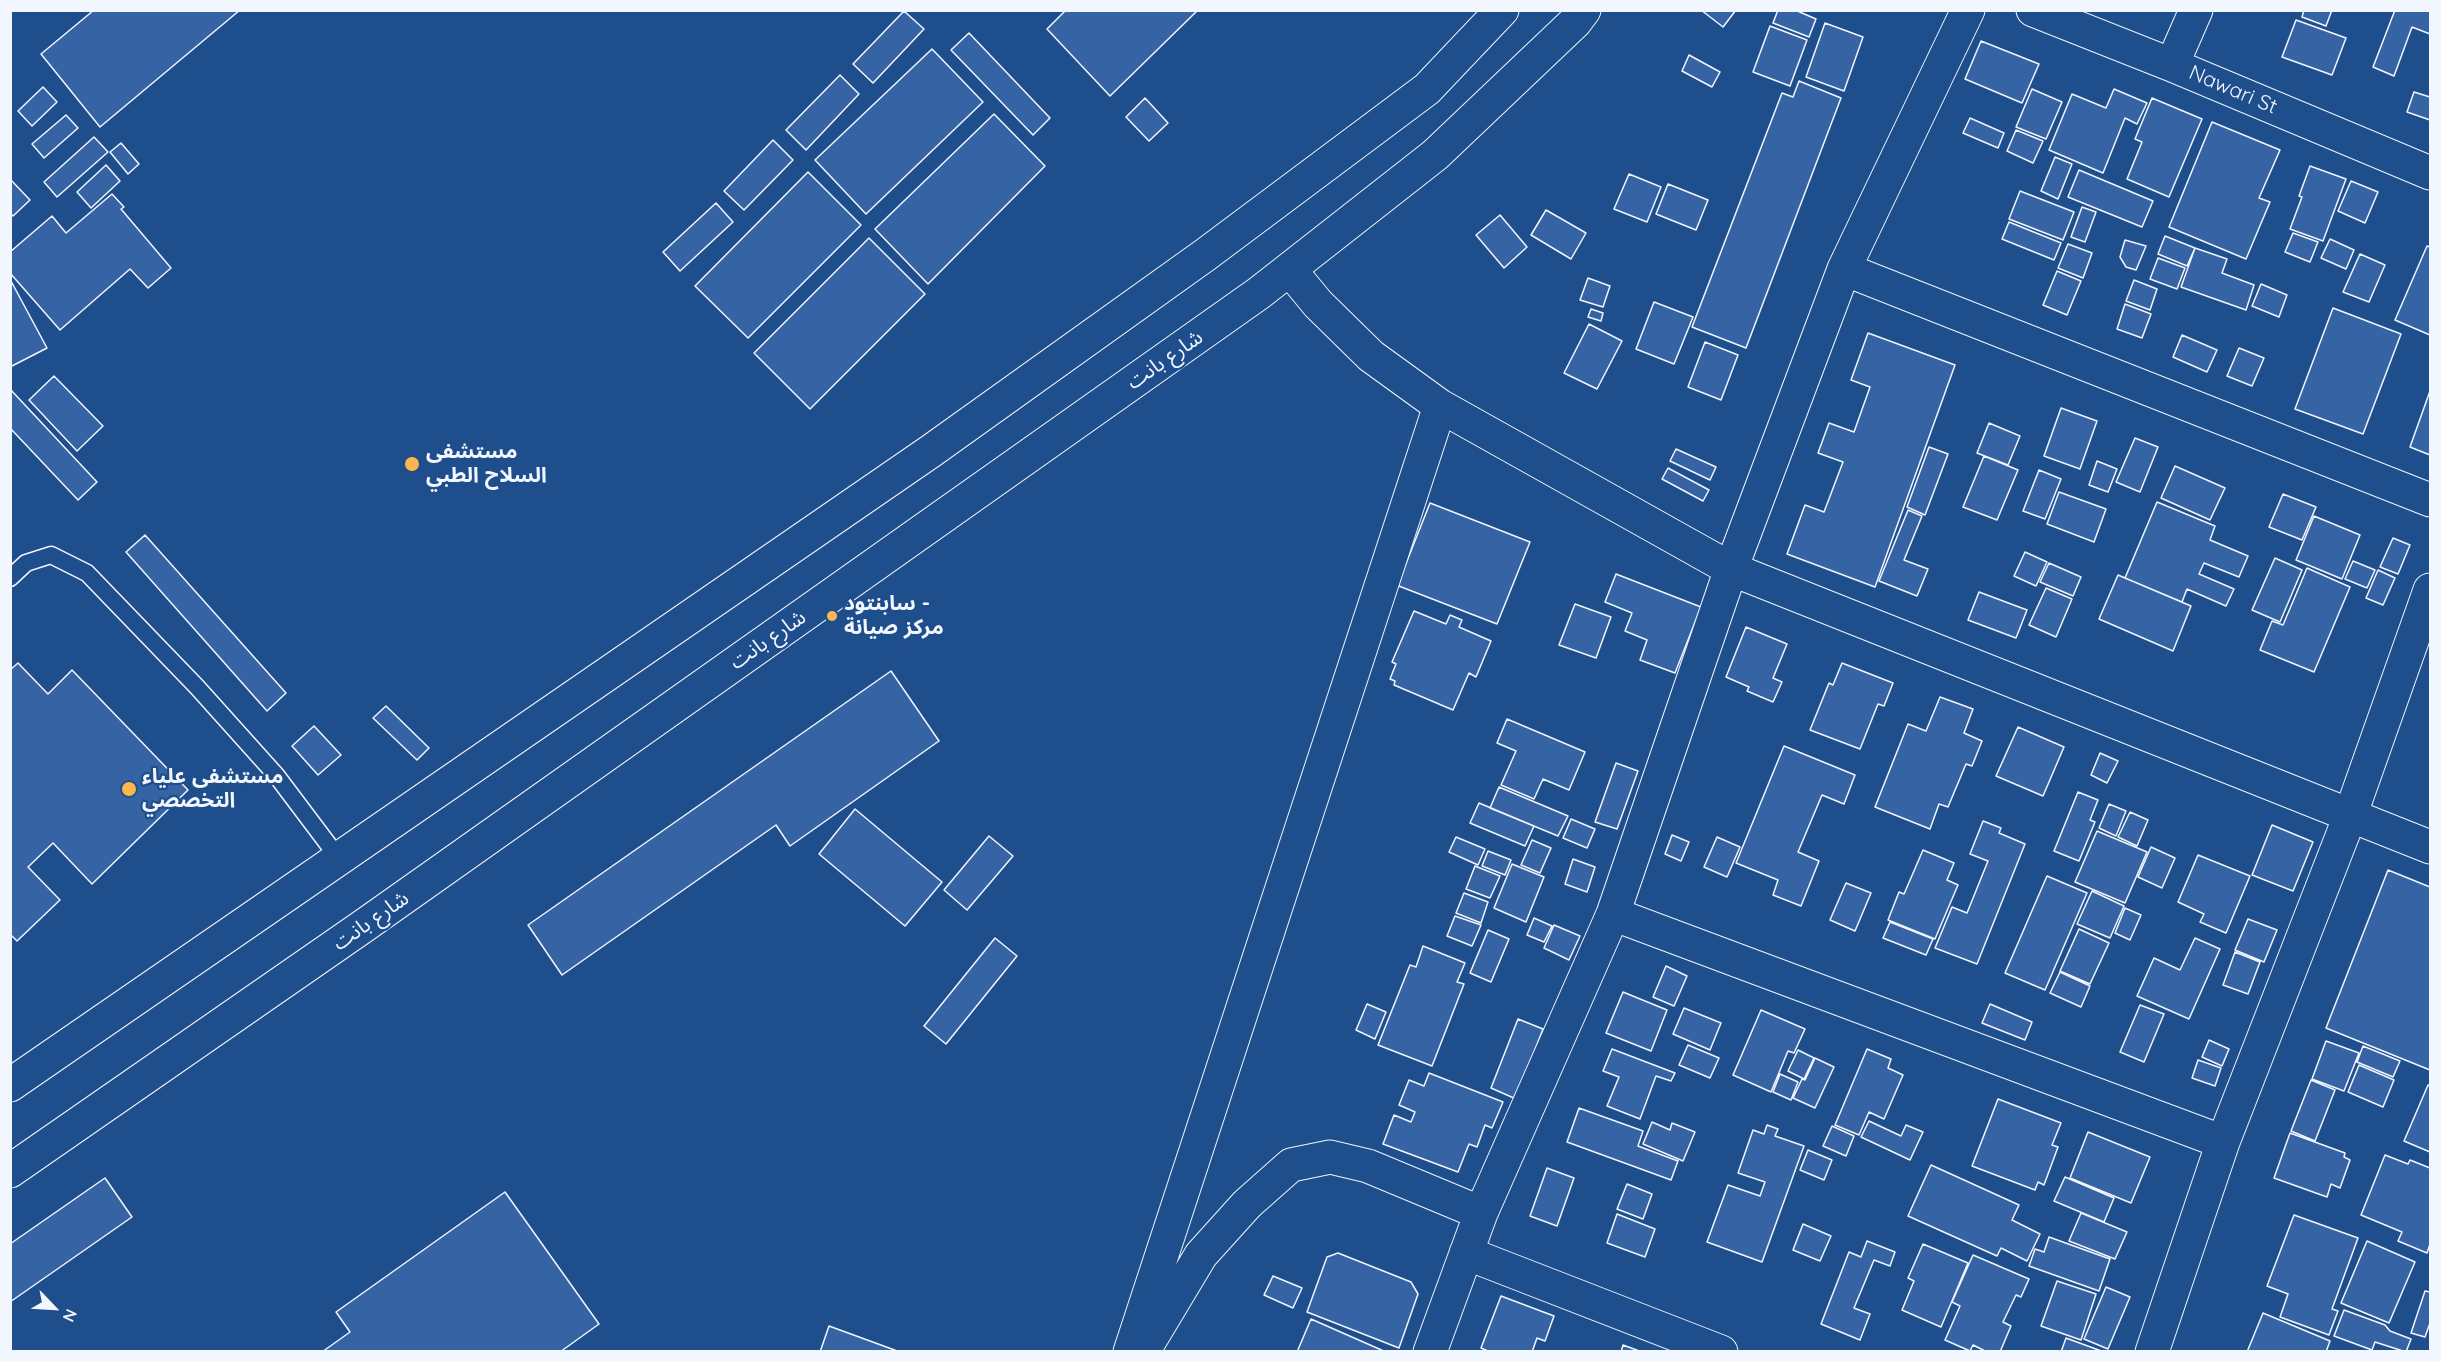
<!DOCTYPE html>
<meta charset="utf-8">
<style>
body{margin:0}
#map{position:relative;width:2441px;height:1362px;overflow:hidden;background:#1f4e8c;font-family:Quicksand,sans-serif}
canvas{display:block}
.frame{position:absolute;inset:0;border:12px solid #f2f6ff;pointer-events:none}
.north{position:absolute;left:24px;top:1278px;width:60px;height:60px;-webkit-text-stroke:4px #1f4e8c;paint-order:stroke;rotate:115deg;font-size:16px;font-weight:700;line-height:24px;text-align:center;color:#f2f6ff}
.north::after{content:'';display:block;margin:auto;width:21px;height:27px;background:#f2f6ff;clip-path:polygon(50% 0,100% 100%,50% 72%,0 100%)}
</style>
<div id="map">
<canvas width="2441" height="1362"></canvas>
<div class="frame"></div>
<div class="north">N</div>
</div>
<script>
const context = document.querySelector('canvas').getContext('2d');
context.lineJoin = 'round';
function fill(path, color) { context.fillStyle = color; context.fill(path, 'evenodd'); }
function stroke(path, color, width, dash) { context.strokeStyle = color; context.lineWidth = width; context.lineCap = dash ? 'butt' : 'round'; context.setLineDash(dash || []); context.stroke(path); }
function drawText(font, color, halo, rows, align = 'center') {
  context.font = font + ' Quicksand,"Noto Sans Arabic",sans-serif'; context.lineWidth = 4.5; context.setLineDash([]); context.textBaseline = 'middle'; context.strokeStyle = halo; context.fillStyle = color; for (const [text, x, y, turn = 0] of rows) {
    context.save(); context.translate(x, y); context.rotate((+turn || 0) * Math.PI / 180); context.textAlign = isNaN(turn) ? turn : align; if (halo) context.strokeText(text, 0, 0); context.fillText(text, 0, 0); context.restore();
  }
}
const building = new Path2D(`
 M 94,10 L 240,10 L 100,127 L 41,54 Z
 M 1066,10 L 1198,10 L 1110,96 L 1047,29 Z
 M 1701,10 L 1736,10 L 1723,27 Z
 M 1778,10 L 1795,10 L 1816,19 L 1809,37 L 1773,23 Z
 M 2304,10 L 2332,10 L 2326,26 L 2302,17 Z
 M 2395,10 L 2430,10 L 2430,34 L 2412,27 L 2394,76 L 2373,67 Z
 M 904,11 L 924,29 L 873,83 L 853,64 Z
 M 2296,20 L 2346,38 L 2332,75 L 2282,57 Z
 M 1825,23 L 1863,37 L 1844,91 L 1806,77 Z
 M 1770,26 L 1807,40 L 1790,86 L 1753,72 Z
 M 969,33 L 1050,118 L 1033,135 L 951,50 Z
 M 1981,41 L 2039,64 L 2022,103 L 1965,79 Z
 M 932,49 L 983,102 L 866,214 L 815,160 Z
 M 1689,55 L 1720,72 L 1712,87 L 1682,71 Z
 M 840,75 L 859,94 L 806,150 L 786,130 Z
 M 1799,81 L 1841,98 L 1746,348 L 1692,327 L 1782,93 L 1793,97 Z
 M 43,87 L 57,102 L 32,126 L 18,111 Z
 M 2032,89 L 2062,102 L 2046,139 L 2016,127 Z
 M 2114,89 L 2147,103 L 2137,124 L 2125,118 L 2103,173 L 2049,150 L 2072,94 L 2106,108 Z
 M 2414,92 L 2430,97 L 2430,120 L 2407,112 Z
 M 1145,98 L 1168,123 L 1149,141 L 1126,117 Z
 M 2152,98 L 2202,119 L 2169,197 L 2127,179 L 2142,142 L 2135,139 Z
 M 994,114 L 1045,166 L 928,284 L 875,229 Z
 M 66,115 L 78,128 L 44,158 L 32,144 Z
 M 1970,118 L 2004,133 L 1998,148 L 1963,133 Z
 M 2212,122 L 2280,150 L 2259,198 L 2270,202 L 2246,259 L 2169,227 Z
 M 2016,130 L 2043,141 L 2033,163 L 2007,151 Z
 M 94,137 L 108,152 L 57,197 L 44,182 Z
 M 773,140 L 793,160 L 744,210 L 724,191 Z
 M 121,143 L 139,164 L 128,174 L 110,152 Z
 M 2055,157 L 2072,164 L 2058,199 L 2041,191 Z
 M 106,165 L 120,181 L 91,208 L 77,192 Z
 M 2310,166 L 2346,179 L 2323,241 L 2290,229 L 2302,197 L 2299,196 Z
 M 2079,170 L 2153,201 L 2142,227 L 2068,197 Z
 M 808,172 L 861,225 L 748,338 L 695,286 Z
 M 1629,174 L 1661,187 L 1647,222 L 1614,209 Z
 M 10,179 L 30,200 L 13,216 L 10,213 Z
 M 2351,181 L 2378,192 L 2365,223 L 2338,211 Z
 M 1668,184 L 1708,200 L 1696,230 L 1656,214 Z
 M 2020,191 L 2074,212 L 2063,240 L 2009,219 Z
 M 112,194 L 124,207 L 121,209 L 171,268 L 148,288 L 130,269 L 60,330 L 10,273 L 10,252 L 52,216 L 66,233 Z
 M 716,203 L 733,222 L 680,271 L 663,252 Z
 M 2082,207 L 2096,212 L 2085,242 L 2071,237 Z
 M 1546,210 L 1586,233 L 1571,259 L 1531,235 Z
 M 1500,215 L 1527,247 L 1504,268 L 1476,235 Z
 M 2009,222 L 2061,243 L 2054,260 L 2002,239 Z
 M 2293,233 L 2318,242 L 2310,262 L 2285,252 Z
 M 2165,236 L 2195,248 L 2187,266 L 2158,254 Z
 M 869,238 L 925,294 L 810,409 L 754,353 Z
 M 2330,239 L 2354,250 L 2346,269 L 2321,258 Z
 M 2125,240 L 2146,246 L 2136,270 L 2126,267 L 2120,257 Z
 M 2068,244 L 2092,253 L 2083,278 L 2058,268 Z
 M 2427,246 L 2430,247 L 2430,335 L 2395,320 Z
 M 2195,248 L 2227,259 L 2222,273 L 2254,285 L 2246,310 L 2181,287 Z
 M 2360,254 L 2385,265 L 2369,302 L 2343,292 Z
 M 2158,258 L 2185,268 L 2177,289 L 2150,279 Z
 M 2057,271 L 2081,281 L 2067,315 L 2043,305 Z
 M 1588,278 L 1610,286 L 1603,307 L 1580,300 Z
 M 2134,280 L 2157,289 L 2150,310 L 2126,301 Z
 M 11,281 L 47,348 L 10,367 L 10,281 Z
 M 2261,284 L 2287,295 L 2279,317 L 2252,306 Z
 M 1654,302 L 1693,317 L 1674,364 L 1636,349 Z
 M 2125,304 L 2151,314 L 2142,338 L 2117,329 Z
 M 2333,308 L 2401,334 L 2363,434 L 2295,409 Z
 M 1591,309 L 1603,313 L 1601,321 L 1588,317 Z
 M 1589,324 L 1622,341 L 1597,389 L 1564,373 Z
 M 1868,333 L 1955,365 L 1875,587 L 1787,554 L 1805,505 L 1824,512 L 1843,462 L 1818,453 L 1829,423 L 1854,432 L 1870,387 L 1851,380 Z
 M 2182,335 L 2217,350 L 2207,372 L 2173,357 Z
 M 1705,342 L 1738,355 L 1721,400 L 1688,387 Z
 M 2239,348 L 2264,358 L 2252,386 L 2227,376 Z
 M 54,376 L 103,426 L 77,451 L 29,400 Z
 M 10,389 L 97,482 L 78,500 L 10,428 Z
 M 2430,391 L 2430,455 L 2410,447 Z
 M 2061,408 L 2097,421 L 2080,469 L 2044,456 Z
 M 1989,423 L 2020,436 L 2008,465 L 1977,453 Z
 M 2135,438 L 2158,447 L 2140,492 L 2116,482 Z
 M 1929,447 L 1948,454 L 1925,515 L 1907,507 Z
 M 1676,449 L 1716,467 L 1710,480 L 1670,461 Z
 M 1984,456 L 2018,470 L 1997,520 L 1963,507 Z
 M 2097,461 L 2117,469 L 2108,492 L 2089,485 Z
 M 2175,466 L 2225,488 L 2210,520 L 2161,498 Z
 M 1668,468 L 1709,490 L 1703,501 L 1662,479 Z
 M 2039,470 L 2061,479 L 2045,519 L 2023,511 Z
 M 2059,492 L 2106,509 L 2094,542 L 2047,524 Z
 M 2283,494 L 2316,507 L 2302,540 L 2269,527 Z
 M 2157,502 L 2215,526 L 2210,540 L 2248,556 L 2239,577 L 2204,563 L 2199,574 L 2234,589 L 2226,606 L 2187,589 L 2182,602 L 2125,578 Z
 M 1430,503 L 1530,542 L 1497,624 L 1391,583 L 1403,571 Z
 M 1908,510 L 1922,516 L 1904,560 L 1928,569 L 1917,596 L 1879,581 Z
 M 2314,516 L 2360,535 L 2342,579 L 2296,560 Z
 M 145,535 L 286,693 L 267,711 L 126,552 Z
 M 2393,538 L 2410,545 L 2398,574 L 2380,567 Z
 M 2025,552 L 2047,562 L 2036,586 L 2014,576 Z
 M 2275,558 L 2302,570 L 2280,622 L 2252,610 Z
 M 2353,561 L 2375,570 L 2367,588 L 2345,579 Z
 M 2049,563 L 2081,577 L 2073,596 L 2040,582 Z
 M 2307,568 L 2350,587 L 2314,672 L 2260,650 L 2272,621 L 2283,625 Z
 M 2378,570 L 2395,578 L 2383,605 L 2366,598 Z
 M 1616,574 L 1701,607 L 1675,673 L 1640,660 L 1647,640 L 1625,631 L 1632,613 L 1605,602 Z
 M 2118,575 L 2191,606 L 2173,651 L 2099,619 Z
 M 2046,588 L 2072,599 L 2056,637 L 2029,625 Z
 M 1979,592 L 2027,610 L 2016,638 L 1968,620 Z
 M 1575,604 L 1611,617 L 1596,658 L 1559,645 Z
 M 1414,611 L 1446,624 L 1450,615 L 1462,620 L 1459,627 L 1491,641 L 1476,677 L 1469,673 L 1453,710 L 1394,685 L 1395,681 L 1390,679 L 1396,664 L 1392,662 Z
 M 1746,627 L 1787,644 L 1773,678 L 1782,682 L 1773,702 L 1747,691 L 1749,687 L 1726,677 Z
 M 18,663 L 48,694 L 72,670 L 188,790 L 92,884 L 53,843 L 28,867 L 60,900 L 17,941 L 10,934 L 10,670 Z
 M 1842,663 L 1893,683 L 1884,706 L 1878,704 L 1860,749 L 1810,730 L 1829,683 L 1833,685 Z
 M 891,671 L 939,741 L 790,846 L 776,825 L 562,975 L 528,925 Z
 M 1940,697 L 1973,709 L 1964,733 L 1982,741 L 1972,766 L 1966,764 L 1948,807 L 1939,804 L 1930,829 L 1875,807 L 1908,724 L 1926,731 Z
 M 386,706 L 429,748 L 417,760 L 373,718 Z
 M 1507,719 L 1585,752 L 1569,790 L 1543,779 L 1534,799 L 1501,785 L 1516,751 L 1497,743 Z
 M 314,726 L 341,755 L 318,775 L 292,746 Z
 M 2018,727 L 2064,747 L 2043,796 L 1996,776 Z
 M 1784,746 L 1855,775 L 1844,804 L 1822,795 L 1798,852 L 1819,861 L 1801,906 L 1773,895 L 1778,880 L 1736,863 Z
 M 2100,753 L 2118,761 L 2107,783 L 2091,775 Z
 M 1616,763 L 1638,771 L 1617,829 L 1595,822 Z
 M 1499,787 L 1568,816 L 1558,836 L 1490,808 Z
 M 2078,792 L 2098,800 L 2090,820 L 2095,822 L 2079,861 L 2054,851 Z
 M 1479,803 L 1534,826 L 1525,846 L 1470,823 Z
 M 2109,804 L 2126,811 L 2116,836 L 2099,828 Z
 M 855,809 L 942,882 L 905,926 L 819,854 Z
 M 2130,812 L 2148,820 L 2137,846 L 2118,837 Z
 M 1571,819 L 1595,829 L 1587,848 L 1563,838 Z
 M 1983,821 L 2001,828 L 1999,833 L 2025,844 L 1977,964 L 1935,948 L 1952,907 L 1967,913 L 1988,861 L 1970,854 Z
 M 2272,825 L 2313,842 L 2293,891 L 2252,875 Z
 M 2097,831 L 2147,852 L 2125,903 L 2075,882 Z
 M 1672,835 L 1689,842 L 1681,861 L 1665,854 Z
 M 989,836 L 1013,856 L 967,910 L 944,890 Z
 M 1456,837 L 1485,849 L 1478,865 L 1449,852 Z
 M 1717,837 L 1740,847 L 1727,877 L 1704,867 Z
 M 1532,840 L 1551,848 L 1540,873 L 1521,865 Z
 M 2151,847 L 2175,858 L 2162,888 L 2138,877 Z
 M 1923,850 L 1954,863 L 1947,880 L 1958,885 L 1935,939 L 1888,920 L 1899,892 L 1904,894 Z
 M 1488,851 L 1511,860 L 1505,875 L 1482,866 Z
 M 2198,855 L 2250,876 L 2226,933 L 2200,922 L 2204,914 L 2178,902 Z
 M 1573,859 L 1595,867 L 1587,892 L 1565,884 Z
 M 1512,864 L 1544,877 L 1526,922 L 1494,908 Z
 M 1475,866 L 1500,876 L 1490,898 L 1466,889 Z
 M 2388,870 L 2430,887 L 2430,1070 L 2326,1028 Z
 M 2047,876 L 2087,893 L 2045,990 L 2005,973 Z
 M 1846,883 L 1871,893 L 1855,931 L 1830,920 Z
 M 2092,891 L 2124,906 L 2110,938 L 2077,924 Z
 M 1464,893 L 1488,902 L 1481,923 L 1456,913 Z
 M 2125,908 L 2141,915 L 2130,940 L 2115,933 Z
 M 1455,916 L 1481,925 L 1472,946 L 1447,936 Z
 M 1534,918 L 1552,926 L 1544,942 L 1527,935 Z
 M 2248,919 L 2277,930 L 2264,962 L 2235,950 Z
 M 1890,922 L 1933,939 L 1926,955 L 1883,938 Z
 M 1554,925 L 1580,936 L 1569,960 L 1544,948 Z
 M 2079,929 L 2109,943 L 2090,984 L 2060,971 Z
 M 1488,930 L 1509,939 L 1491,982 L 1470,973 Z
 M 995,938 L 1017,956 L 946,1044 L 924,1026 Z
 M 2195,938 L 2220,949 L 2189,1019 L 2137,996 L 2154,958 L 2180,970 Z
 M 1423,946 L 1465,963 L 1457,982 L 1464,984 L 1432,1066 L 1378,1045 L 1410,965 L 1416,967 Z
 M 2235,952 L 2260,962 L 2248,994 L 2223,985 Z
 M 1666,966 L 1687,976 L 1674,1006 L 1653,997 Z
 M 2060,972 L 2090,986 L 2081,1007 L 2050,993 Z
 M 1623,992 L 1667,1010 L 1651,1051 L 1606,1033 Z
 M 1367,1004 L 1386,1012 L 1375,1039 L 1356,1030 Z
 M 1990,1004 L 2032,1022 L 2025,1040 L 1982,1023 Z
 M 2140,1005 L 2164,1014 L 2144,1062 L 2120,1052 Z
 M 1684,1008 L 1721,1023 L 1710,1050 L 1673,1034 Z
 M 1761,1010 L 1805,1029 L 1794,1053 L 1788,1051 L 1771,1092 L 1733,1075 Z
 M 1518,1019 L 1543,1029 L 1516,1099 L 1491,1088 Z
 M 2209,1040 L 2229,1049 L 2222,1066 L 2202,1057 Z
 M 2326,1041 L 2359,1053 L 2344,1091 L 2312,1079 Z
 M 1688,1045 L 1719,1058 L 1710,1078 L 1679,1065 Z
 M 2363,1046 L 2400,1061 L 2393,1077 L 2357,1062 Z
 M 1612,1049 L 1675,1073 L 1671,1081 L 1656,1076 L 1640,1119 L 1607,1106 L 1619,1077 L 1603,1071 Z
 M 1867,1049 L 1891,1059 L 1888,1068 L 1903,1075 L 1884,1119 L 1869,1112 L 1859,1135 L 1835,1125 Z
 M 1798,1050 L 1814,1058 L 1804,1079 L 1788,1071 Z
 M 1815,1058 L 1834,1067 L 1815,1108 L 1793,1098 L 1802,1079 L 1805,1080 Z
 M 2198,1060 L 2221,1068 L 2215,1086 L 2192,1078 Z
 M 2359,1065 L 2394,1080 L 2383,1107 L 2348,1092 Z
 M 1429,1073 L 1503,1102 L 1492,1128 L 1485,1125 L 1477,1147 L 1469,1144 L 1458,1172 L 1383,1144 L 1394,1115 L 1411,1122 L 1415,1112 L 1399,1105 L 1409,1080 L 1424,1086 Z
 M 1780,1074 L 1798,1082 L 1791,1100 L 1773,1092 Z
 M 2311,1080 L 2335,1090 L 2315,1141 L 2291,1131 Z
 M 2428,1085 L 2430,1086 L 2430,1152 L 2404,1141 Z
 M 1998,1099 L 2061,1123 L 2052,1145 L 2058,1147 L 2044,1185 L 2038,1182 L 2035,1190 L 1972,1166 Z
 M 1579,1108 L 1643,1131 L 1638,1146 L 1678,1161 L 1671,1180 L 1567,1142 Z
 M 1869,1121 L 1901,1136 L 1906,1125 L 1923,1132 L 1910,1160 L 1861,1137 Z
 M 1652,1122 L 1670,1130 L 1672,1123 L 1695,1132 L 1683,1161 L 1643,1144 Z
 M 1767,1125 L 1778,1129 L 1775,1136 L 1804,1146 L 1762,1262 L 1707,1242 L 1728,1185 L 1760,1196 L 1765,1182 L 1738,1173 L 1753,1130 L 1764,1134 Z
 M 1832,1126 L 1854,1136 L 1846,1156 L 1823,1146 Z
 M 2088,1132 L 2150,1157 L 2131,1203 L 2070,1178 Z
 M 2290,1133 L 2345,1153 L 2344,1157 L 2350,1160 L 2340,1188 L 2331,1184 L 2327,1197 L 2274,1178 Z
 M 1808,1150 L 1832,1160 L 1824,1180 L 1800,1170 Z
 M 2385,1155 L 2408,1164 L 2410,1160 L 2430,1168 L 2430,1244 L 2427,1253 L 2398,1241 L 2402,1232 L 2361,1215 Z
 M 1931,1165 L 2019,1205 L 2012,1220 L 2040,1234 L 2027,1261 L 2001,1248 L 1997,1256 L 1908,1216 Z
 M 1547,1168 L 1574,1178 L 1557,1226 L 1530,1216 Z
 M 2065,1177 L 2114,1198 L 2104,1222 L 2054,1201 Z
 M 105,1178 L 132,1217 L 10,1302 L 10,1244 Z
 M 1627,1184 L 1652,1194 L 1643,1219 L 1617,1209 Z
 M 505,1192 L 599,1324 L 560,1352 L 322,1352 L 350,1332 L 336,1312 Z
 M 2081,1213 L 2127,1232 L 2115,1259 L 2069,1241 Z
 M 1617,1214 L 1655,1229 L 1645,1257 L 1607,1243 Z
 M 2294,1215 L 2358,1238 L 2332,1309 L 2338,1311 L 2329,1335 L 2280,1317 L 2288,1294 L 2267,1286 Z
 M 1803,1224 L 1831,1236 L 1820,1261 L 1793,1250 Z
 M 2049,1237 L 2110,1259 L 2099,1291 L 2029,1266 L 2035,1249 L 2044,1252 Z
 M 1867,1241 L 1895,1252 L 1890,1266 L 1874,1260 L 1854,1308 L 1870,1314 L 1860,1340 L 1821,1324 L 1849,1252 L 1861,1257 Z
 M 2367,1241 L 2415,1262 L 2389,1323 L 2341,1303 Z
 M 1923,1244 L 1968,1263 L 1941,1327 L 1902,1310 L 1914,1281 L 1908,1278 Z
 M 1338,1253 L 1411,1282 L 1418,1294 L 1399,1348 L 1307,1312 L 1327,1257 Z
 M 1973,1255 L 2029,1279 L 2021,1297 L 2016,1295 L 2003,1322 L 2011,1326 L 2000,1352 L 1987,1352 L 1973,1345 L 1970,1351 L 1945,1340 L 1960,1306 L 1952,1302 Z
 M 1273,1276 L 1302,1288 L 1293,1308 L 1264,1295 Z
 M 2057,1281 L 2096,1294 L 2081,1340 L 2041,1326 Z
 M 2106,1287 L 2130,1297 L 2108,1349 L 2084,1339 Z
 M 2425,1291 L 2430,1292 L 2430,1323 L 2425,1337 L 2411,1333 Z
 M 1501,1296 L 1554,1316 L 1545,1341 L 1537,1338 L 1532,1352 L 1490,1352 L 1481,1348 Z
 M 2344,1310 L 2385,1325 L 2390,1331 L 2411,1339 L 2406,1352 L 2375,1342 L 2372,1350 L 2334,1336 Z
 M 2263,1313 L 2330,1341 L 2326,1352 L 2247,1352 Z
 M 1311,1319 L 1386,1352 L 1297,1352 Z
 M 829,1326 L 900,1352 L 820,1352 Z
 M 2066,1338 L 2104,1352 L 2061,1352 Z
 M 1623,1345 L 1642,1352 L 1621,1352 Z`);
fill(building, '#3563a3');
stroke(building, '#f2f6ff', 1.5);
const lane = new Path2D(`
 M 10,578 L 26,563 L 51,555 L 87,573 L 197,687 L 276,775 L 340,860`);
const street = new Path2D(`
 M 2033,10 L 2172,65 L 2430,173
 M 2172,65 L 2196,10
 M 1844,269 L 2430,500
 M 1290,270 L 1318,304 L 1371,356 L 1440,406 L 1731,569 L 2430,847
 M 1613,914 L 2223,1142
 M 1466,1253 L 1721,1352
 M 1144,1350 L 1201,1255 L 1247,1204 L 1291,1165 L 1330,1157 L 1368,1166 L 1481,1213
 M 1130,1352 L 1440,406
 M 1430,1352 L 1481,1213 L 1613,914 L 1731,569 L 1844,269 L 1968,10
 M 2152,1352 L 2223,1142 L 2350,816 L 2430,590`);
const secondary = new Path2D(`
 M 10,1085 L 931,451 L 1205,255 L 1427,89 L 1502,10
 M 10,1171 L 362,927 L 1259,293 L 1435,155 L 1575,22 L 1584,10`);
stroke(lane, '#f2f6ff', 19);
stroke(street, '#f2f6ff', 35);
stroke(secondary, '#f2f6ff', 35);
stroke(lane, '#1f4e8c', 16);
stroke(street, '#1f4e8c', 33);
stroke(secondary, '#1f4e8c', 33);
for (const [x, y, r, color] of [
 [412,464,8,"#ffb74d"],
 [832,616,6,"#ffb74d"],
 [129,789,8,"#ffb74d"]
]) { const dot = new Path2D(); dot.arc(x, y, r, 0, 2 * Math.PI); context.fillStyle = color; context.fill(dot); stroke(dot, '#1f4e8c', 2); }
drawText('21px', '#f2f6ff', '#1f4e8c', [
 ["Nawari St",2233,90,23],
 ["شارع بانت",1165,360,-35],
 ["شارع بانت",768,640,-35],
 ["شارع بانت",371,921,-35]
]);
drawText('bold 21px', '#f2f6ff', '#1f4e8c', [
 ["مستشفى",426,452],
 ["السلاح الطبي",426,476],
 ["سابنتود -",844,604],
 ["مركز صيانة",844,628],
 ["مستشفى علياء",142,777],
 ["التخصصي",142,801]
], 'left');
</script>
